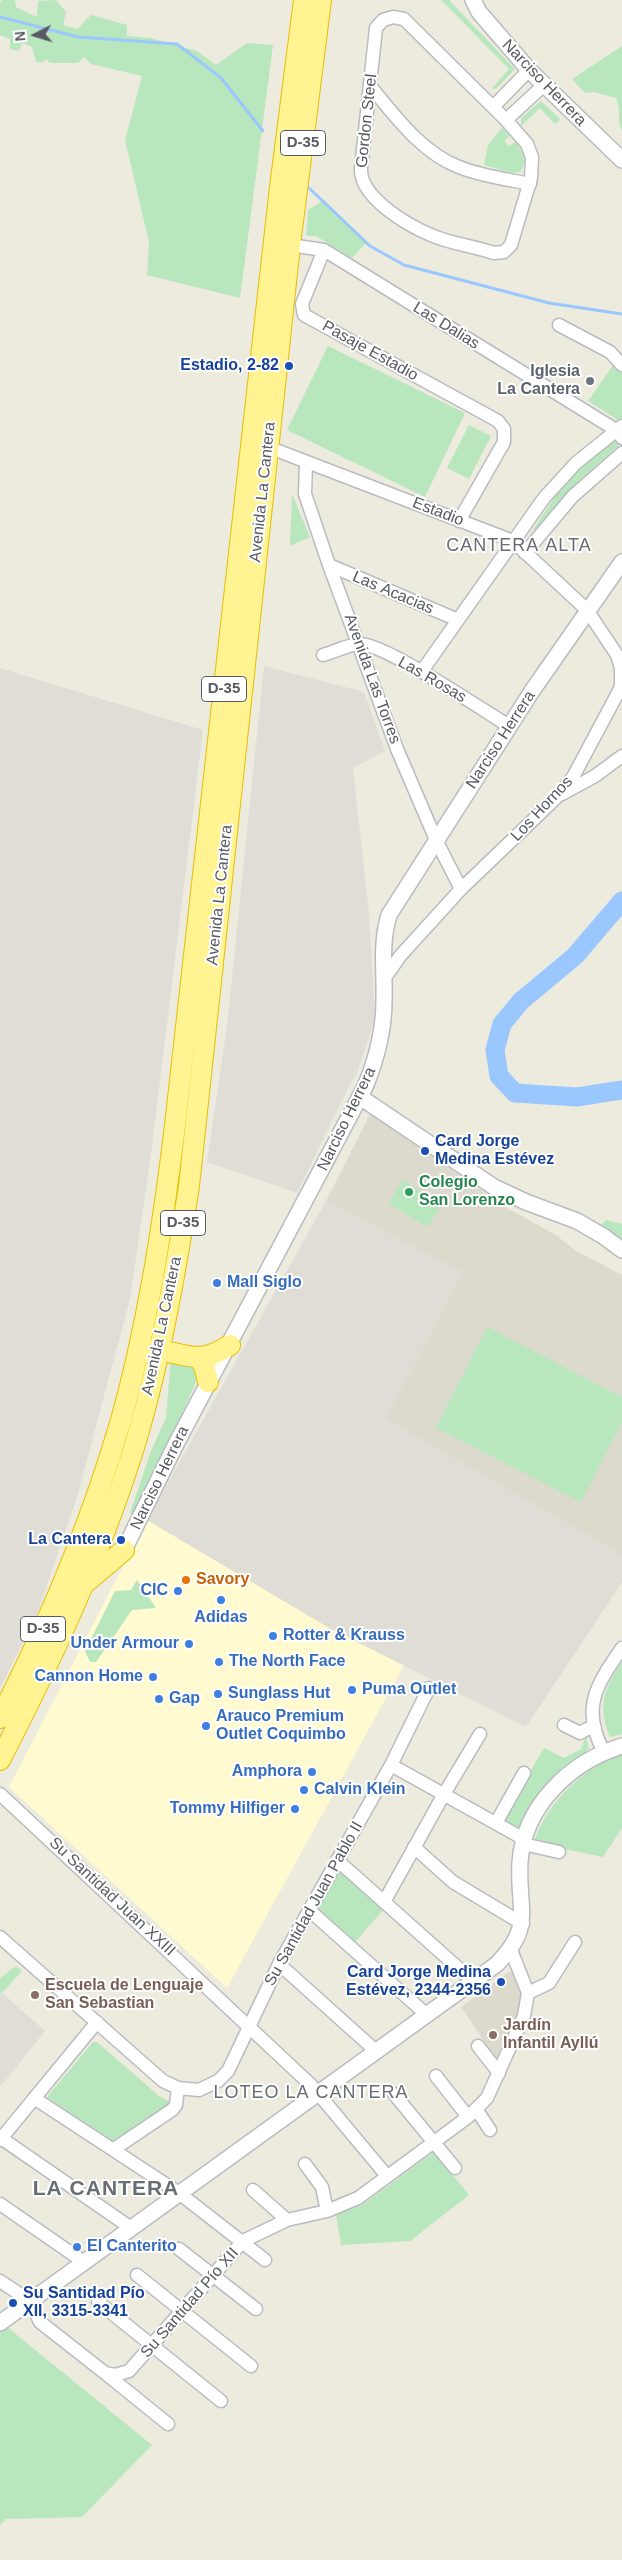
<!DOCTYPE html>
<meta charset="utf-8">
<style>
body{margin:0}
#map{position:relative;width:622px;height:2560px;overflow:hidden;background:#ecebde;font-family:Arial,sans-serif}
canvas{display:block}
.north{position:absolute;left:10px;top:10px;width:50px;height:50px;-webkit-text-stroke:4px #fff;paint-order:stroke;rotate:265deg;font-size:14px;font-weight:700;line-height:20px;text-align:center;color:#575a61}
.north::after{content:'';display:block;margin:auto;width:18px;height:22px;background:#575a61;clip-path:polygon(50% 0,100% 100%,50% 72%,0 100%)}
</style>
<div id="map">
<canvas width="622" height="2560"></canvas>
<div class="north">N</div>
</div>
<script>
const context = document.querySelector('canvas').getContext('2d');
context.lineJoin = 'round';
function fill(path, color) { context.fillStyle = color; context.fill(path, 'evenodd'); }
function stroke(path, color, width, dash) { context.strokeStyle = color; context.lineWidth = width; context.lineCap = dash ? 'butt' : 'round'; context.setLineDash(dash || []); context.stroke(path); }
function drawText(font, color, halo, rows, align = 'center') {
  context.font = font + ' Arial,sans-serif'; context.lineWidth = 4; context.setLineDash([]); context.textBaseline = 'middle'; context.strokeStyle = halo; context.fillStyle = color; for (const [text, x, y, turn = 0] of rows) {
    context.save(); context.translate(x, y); context.rotate((+turn || 0) * Math.PI / 180); context.textAlign = isNaN(turn) ? turn : align; if (halo) context.strokeText(text, 0, 0); context.fillText(text, 0, 0); context.restore();
  }
}
fill(new Path2D(`
 M 147,1520 L 331,1629 L 404,1665 L 227,1988 L 9,1787 Z`), '#fffad0');
fill(new Path2D(`
 M 264,666 L 364,692 L 385,751 L 353,768 L 369,914 L 375,1019 L 356,1076 L 351,1082 L 297,1193 L 207,1162 L 227,1026 Z
 M 0,668 L 203,730 L 151,1154 L 130,1299 L 77,1497 L 36,1617 L 0,1688 Z
 M 326,1201 L 462,1272 L 386,1419 L 622,1555 L 622,1582 L 526,1727 L 331,1629 L 147,1520 Z
 M 0,1991 L 45,2031 L 0,2087 Z`), '#dfddd6');
fill(new Path2D(`
 M 370,1114 L 505,1207 L 556,1235 L 576,1251 L 622,1275 L 622,1555 L 386,1419 L 462,1272 L 326,1201 Z
 M 513,1969 L 522,1995 L 518,2011 L 496,2059 L 461,2007 Z`), '#dbdacd');
fill(new Path2D(`
 M 2,0 L 15,0 L 16,7 L 37,17 L 38,1 L 56,0 L 66,12 L 63,25 L 77,29 L 91,15 L 127,25 L 127,36 L 150,38 L 197,51 L 216,65 L 247,43 L 273,45 L 240,298 L 147,275 L 149,242 L 125,140 L 142,76 L 91,64 L 84,57 L 78,63 L 50,63 L 46,59 L 43,62 L 36,62 L 32,47 L 22,43 L 19,51 L 10,49 L 10,39 L 0,35 L 0,3 Z
 M 441,0 L 449,0 L 515,69 L 496,89 L 492,88 L 509,69 Z
 M 622,46 L 622,131 C 616,122 622,111 616,98 L 594,92 L 585,93 L 572,79 Z
 M 541,101 L 560,119 L 555,124 L 540,108 L 521,126 L 521,118 Z
 M 502,128 L 510,136 L 504,141 L 509,146 L 515,142 C 523,152 528,160 520,172 L 512,173 L 484,165 L 488,145 Z
 M 324,200 L 367,242 L 352,258 L 316,236 L 306,236 L 308,210 Z
 M 328,346 L 465,413 L 425,497 L 287,430 Z
 M 616,361 L 622,370 L 622,418 L 618,420 L 588,401 Z
 M 469,425 L 491,436 L 469,479 L 447,468 Z
 M 612,435 L 619,442 L 619,445 L 577,482 L 536,530 L 533,530 L 566,480 Z
 M 292,494 L 310,537 L 290,546 Z
 M 402,1180 L 442,1204 L 428,1227 L 389,1204 Z
 M 606,1220 L 622,1224 L 622,1240 L 601,1225 Z
 M 487,1327 L 622,1397 L 622,1422 L 581,1502 L 436,1428 Z
 M 171,1357 L 199,1366 L 194,1387 L 135,1517 L 130,1513 L 151,1451 L 166,1418 Z
 M 137,1580 L 156,1608 L 132,1610 L 96,1662 L 90,1662 L 85,1651 L 115,1591 L 131,1590 Z
 M 622,1661 L 622,1734 L 610,1737 C 597,1704 604,1690 622,1661 Z
 M 586,1735 L 589,1748 L 519,1832 L 501,1821 L 544,1748 L 564,1758 L 581,1749 Z
 M 622,1752 L 622,1828 L 603,1857 L 536,1843 L 535,1839 C 550,1798 583,1771 622,1752 Z
 M 340,1869 L 384,1909 L 355,1942 L 316,1912 Z
 M 16,1966 L 22,1971 L 2,1993 L 0,1991 L 0,1978 Z
 M 93,2042 L 97,2042 L 159,2096 L 170,2102 L 165,2109 L 115,2143 L 47,2097 Z
 M 434,2152 L 469,2195 L 410,2241 L 341,2245 L 336,2214 L 362,2205 Z
 M 7,2327 L 152,2445 L 82,2517 L 6,2519 L 0,2525 L 0,2332 Z`), '#b8e6bd');
stroke(new Path2D(`
 M 0,17 L 78,37 L 177,44 L 221,78 L 263,131
 M 309,188 L 370,246 L 404,265 L 549,303 L 622,314`), '#9bc7ff', 3);
stroke(new Path2D(`
 M 622,901 L 575,956 L 521,1001 L 502,1024 L 495,1050 L 499,1076 L 515,1093 L 577,1097 L 622,1090`), '#9bc7ff', 19);
const minor = new Path2D(`
 M 393,17 L 404,19 L 506,120 L 527,144 L 532,157 L 531,178 L 511,245 L 504,252 L 494,253 C 474,246 451,244 431,235 C 407,225 359,197 361,168 L 376,28 L 383,20 Z
 M 371,87 C 395,116 422,153 459,167 C 481,176 506,179 530,184
 M 493,107 L 529,70
 M 506,120 L 544,85
 M 290,245 L 324,250 L 616,430 L 622,438
 M 324,250 L 302,304 L 304,315 L 498,421 L 504,429 L 504,442 L 459,521
 M 559,325 L 610,352 L 622,365
 M 268,447 L 513,541 L 587,610 L 617,655 L 621,668 L 621,687 L 573,777 L 558,796 L 461,889 L 401,955 L 384,979
 M 306,462 L 305,494 L 329,565 L 397,749 L 436,840 L 461,889
 M 525,553 L 573,496 L 622,453
 M 329,565 L 458,620
 M 323,655 C 334,652 347,645 359,644 C 383,642 484,711 509,726
 M 422,671 L 544,498 L 576,463 L 622,426
 M 562,794 L 595,776 L 622,756
 M 564,1725 L 580,1733 L 587,1729 L 595,1728
 M 604,1752 C 580,1708 597,1684 622,1648
 M 391,1765 L 524,1839
 M 0,1794 L 311,2085 L 387,2176
 M 496,1823 L 524,1773
 M 523,1844 L 559,1852
 M 414,1847 L 453,1882 L 523,1924
 M 337,1860 L 474,1982
 M 384,1902 L 444,1794 L 480,1734
 M 309,1910 L 427,2015
 M 0,1937 L 163,2081 L 178,2088 L 199,2090 L 218,2081 L 228,2071 L 279,1964 L 391,1765 L 429,1688
 M 279,1964 L 376,2051
 M 528,1993 L 549,1983 L 575,1942
 M 478,2046 L 499,2073
 M 436,2076 L 468,2117
 M 394,2094 L 455,2168
 M 34,2098 L 179,2193 L 265,2260
 M 476,2109 L 490,2130
 M 1,2138 L 131,2228
 M 0,2140 L 97,2022
 M 114,2149 L 172,2110 L 176,2105 L 178,2088
 M 305,2164 L 322,2187 L 327,2211
 M 253,2190 L 287,2220
 M 0,2204 L 84,2262
 M 179,2249 L 256,2309
 M 137,2275 L 251,2366
 M 0,2281 L 30,2301 L 40,2322 L 105,2373 L 115,2375 L 129,2371 L 243,2241 L 287,2220 L 327,2211 L 358,2198 L 468,2117 L 487,2098 L 524,2016 L 528,1993 L 511,1950
 M 98,2302 L 221,2401
 M 105,2373 L 168,2424`);
const tertiary = new Path2D(`
 M 473,0 L 479,12 L 529,70 L 622,160
 M 360,1097 L 494,1187 L 526,1202 L 577,1221 L 603,1236 L 622,1250
 M 124,1550 L 176,1444 L 365,1087 C 377,1058 384,1030 384,1000 C 385,970 380,945 389,915 L 532,691 L 622,562
 M 0,2323 L 497,1964 C 535,1925 517,1910 520,1862 C 524,1806 570,1762 622,1746`);
const trunk = new Path2D(`
 M 147,1352 C 185,1347 191,1370 230,1345
 M 199,1359 L 204,1365 L 208,1382
 M 85,1583 L 124,1550
 M 0,1718 C 49,1623 91,1523 121,1420 C 147,1327 162,1231 174,1134 L 280,187 L 304,0
 M 0,1760 C 51,1661 98,1560 132,1454 C 159,1367 175,1276 189,1186 L 290,245 L 321,0`);
stroke(minor, '#b9bbc1', 15);
stroke(tertiary, '#b9bbc1', 18);
stroke(trunk, '#eabd00', 22);
stroke(minor, '#fff', 12);
stroke(tertiary, '#fff', 15);
stroke(trunk, '#fff491', 20);
for (const [x, y, r, color] of [
 [289,366,5,"#1a4fb4"],
 [590,381,5,"#6b7280"],
 [425,1151,5,"#1a4fb4"],
 [409,1192,5,"#2e9e5b"],
 [217,1283,5,"#3f7fe0"],
 [121,1540,5,"#1a4fb4"],
 [186,1580,5,"#e8710a"],
 [178,1591,5,"#3f7fe0"],
 [221,1600,5,"#3f7fe0"],
 [273,1636,5,"#3f7fe0"],
 [189,1644,5,"#3f7fe0"],
 [219,1662,5,"#3f7fe0"],
 [153,1677,5,"#3f7fe0"],
 [352,1690,5,"#3f7fe0"],
 [218,1694,5,"#3f7fe0"],
 [159,1699,5,"#3f7fe0"],
 [206,1726,5,"#3f7fe0"],
 [312,1772,5,"#3f7fe0"],
 [304,1790,5,"#3f7fe0"],
 [295,1809,5,"#3f7fe0"],
 [501,1982,5,"#1a4fb4"],
 [35,1995,5,"#8d6e63"],
 [493,2035,5,"#8d6e63"],
 [77,2247,5,"#3f7fe0"],
 [13,2303,5,"#1a4fb4"]
]) { const dot = new Path2D(); dot.arc(x, y, r, 0, 2 * Math.PI); context.fillStyle = color; context.fill(dot); stroke(dot, '#fff', 2); }
for (const [x, y, w] of [
 [303,143,45],
 [224,689,45],
 [183,1223,45],
 [43,1629,45]
]) { const box = new Path2D(); box.roundRect(x - w / 2, y - 12.5, w, 25, 4); context.fillStyle = '#fff'; context.fill(box); stroke(box, '#575a61', 1); }
drawText('bold 15px', '#575a61', null, [
 ["D-35",303,143],
 ["D-35",224,689],
 ["D-35",183,1223],
 ["D-35",43,1629]
]);
drawText('16px', '#575a61', '#fff', [
 ["Narciso Herrera",544,83,46],
 ["Gordon Steel",367,121,-84],
 ["Las Dalias",446,326,32],
 ["Pasaje Estadio",370,351,29],
 ["Avenida La Cantera",263,492,-84],
 ["Estadio",438,512,21],
 ["Las Acacias",393,593,23],
 ["Avenida Las Torres",372,679,70],
 ["Las Rosas",432,680,30],
 ["Narciso Herrera",501,740,-57],
 ["Los Hornos",542,809,-47],
 ["Avenida La Cantera",220,895,-84],
 ["Narciso Herrera",347,1119,-64],
 ["Avenida La Cantera",162,1326,-78],
 ["Narciso Herrera",160,1478,-64],
 ["Su Santidad Juan XXIII",112,1897,43],
 ["Su Santidad Juan Pablo II",314,1904,-61],
 ["Su Santidad Pío XII",190,2303,-49]
]);
drawText('bold 16px', '#164399', '#fff', [
 ["Estadio, 2-82",279,366],
 ["Card Jorge",435,1142,"left"],
 ["Medina Estévez",435,1160,"left"],
 ["La Cantera",111,1540],
 ["Card Jorge Medina",491,1973],
 ["Estévez, 2344-2356",491,1991],
 ["Su Santidad Pío",23,2294,"left"],
 ["XII, 3315-3341",23,2312,"left"]
], 'right');
drawText('bold 16px', '#5b616d', '#fff', [
 ["Iglesia",580,372],
 ["La Cantera",580,390]
], 'right');
drawText('bold 16px', '#27864d', '#fff', [
 ["Colegio",419,1183],
 ["San Lorenzo",419,1201]
], 'left');
drawText('bold 16px', '#366cbe', '#fff', [
 ["Mall Siglo",227,1283],
 ["CIC",168,1591,"right"],
 ["Adidas",221,1618,"center"],
 ["Rotter & Krauss",283,1636],
 ["Under Armour",179,1644,"right"],
 ["The North Face",229,1662],
 ["Cannon Home",143,1677,"right"],
 ["Puma Outlet",362,1690],
 ["Sunglass Hut",228,1694],
 ["Gap",169,1699],
 ["Arauco Premium",216,1717],
 ["Outlet Coquimbo",216,1735],
 ["Amphora",302,1772,"right"],
 ["Calvin Klein",314,1790],
 ["Tommy Hilfiger",285,1809,"right"],
 ["El Canterito",87,2247]
], 'left');
drawText('bold 16px', '#c56008', '#fff', [
 ["Savory",196,1580]
], 'left');
drawText('bold 16px', '#785e54', '#fff', [
 ["Escuela de Lenguaje",45,1986],
 ["San Sebastian",45,2004],
 ["Jardín",503,2026],
 ["Infantil Ayllú",503,2044]
], 'left');
context.letterSpacing = '1px';
drawText('18px', '#686c73', '#fff', [
 ["CANTERA ALTA",519,546],
 ["LOTEO LA CANTERA",311,2093]
]);
context.letterSpacing = '0px';
context.letterSpacing = '1px';
drawText('bold 21px', '#686c73', '#fff', [
 ["LA CANTERA",106,2189]
]);
context.letterSpacing = '0px';
</script>
